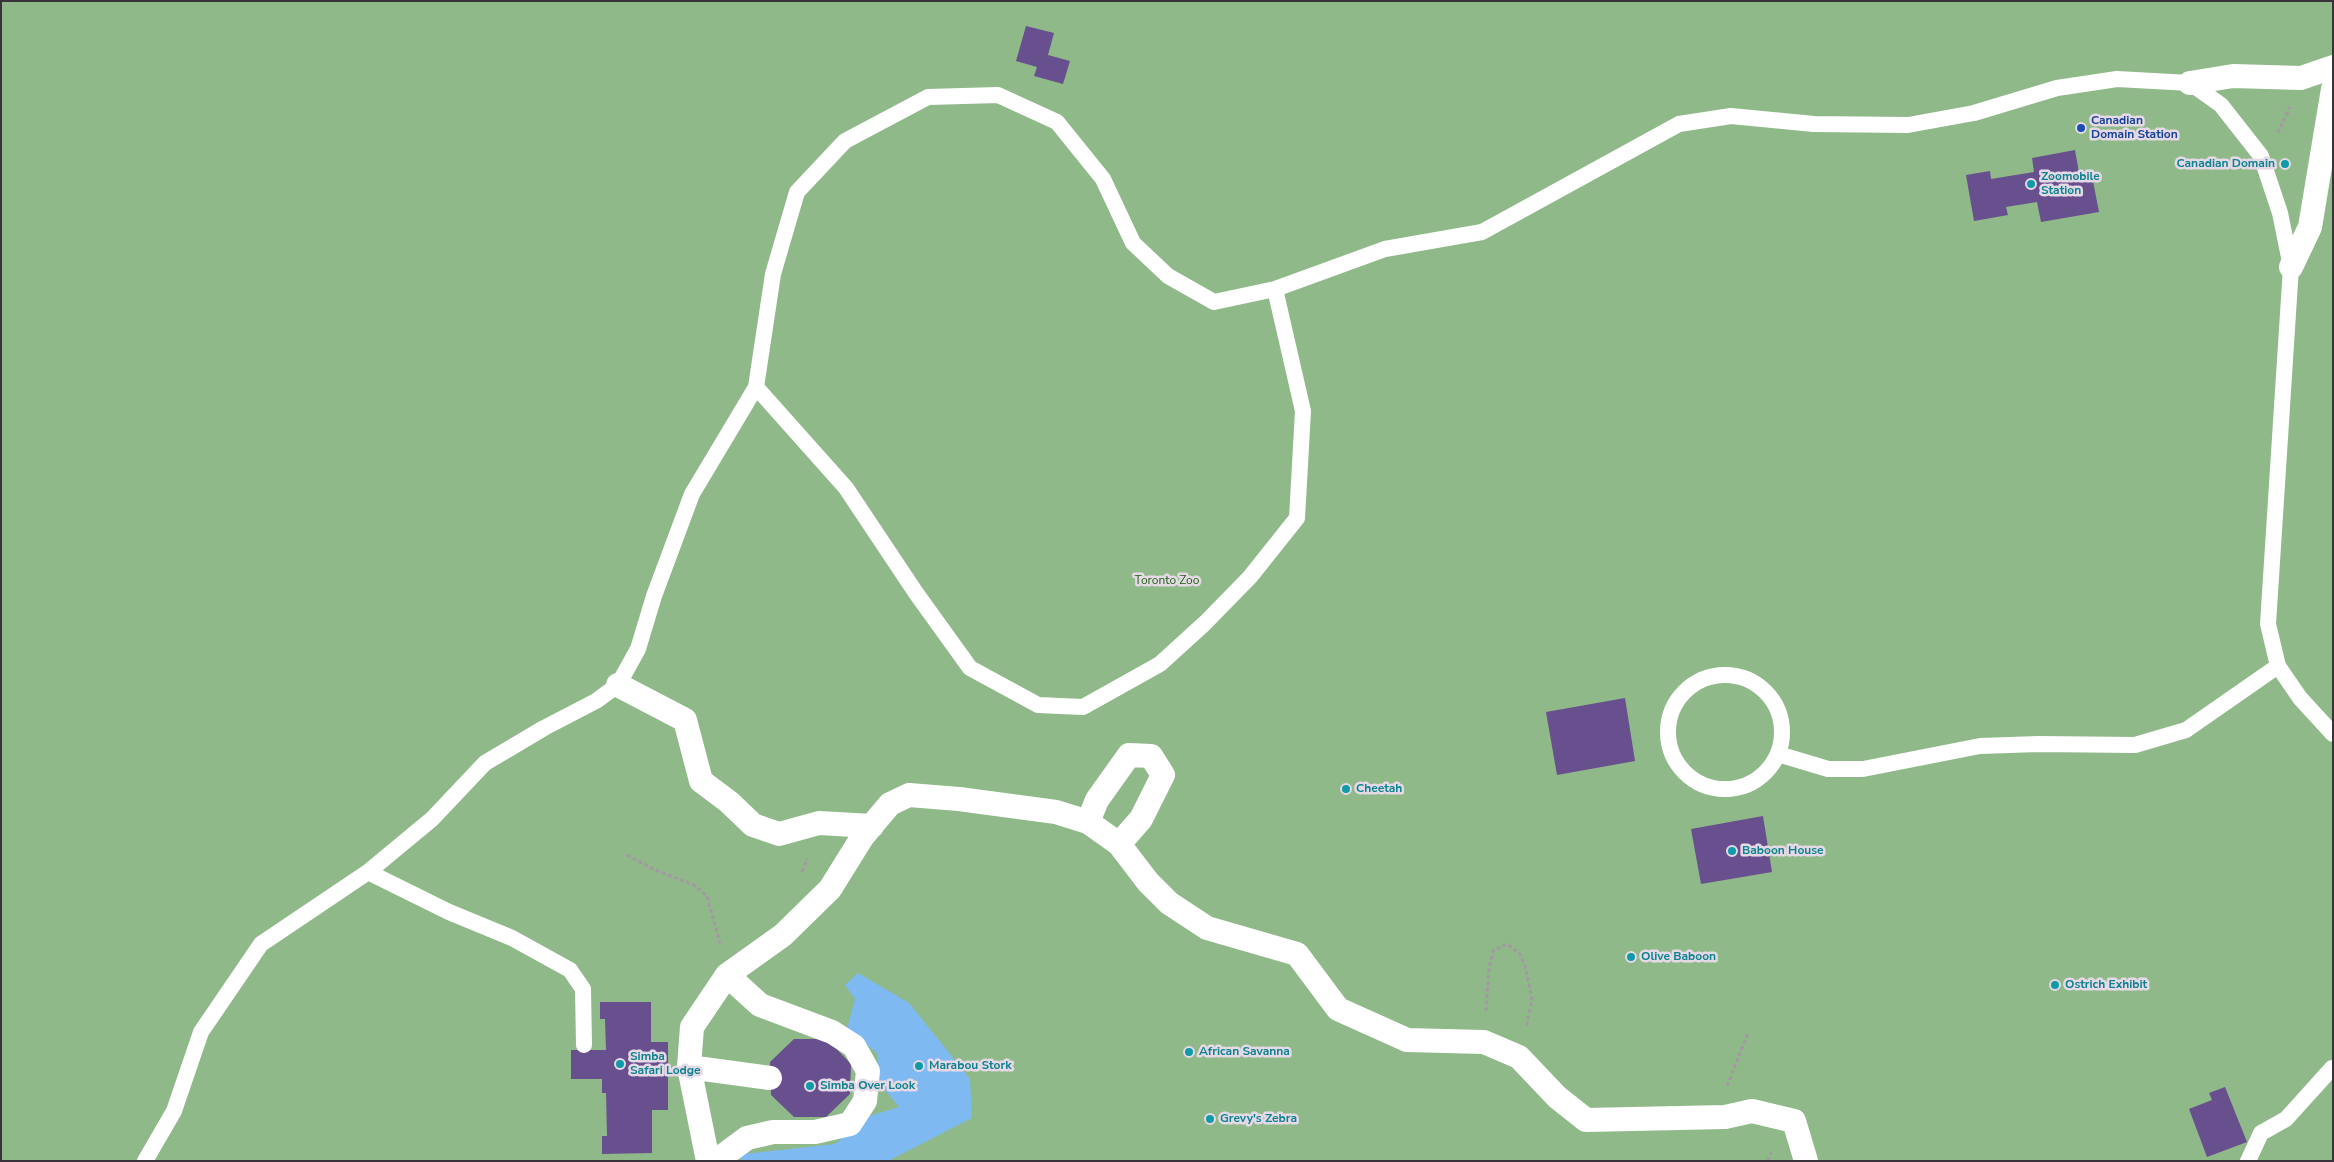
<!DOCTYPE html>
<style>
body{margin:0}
#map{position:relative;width:2334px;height:1162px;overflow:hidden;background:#e6d9e6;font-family:"Nunito Sans",sans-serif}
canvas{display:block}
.frame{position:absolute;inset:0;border:2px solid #383338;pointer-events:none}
</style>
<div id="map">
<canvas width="2334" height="1162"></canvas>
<div class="frame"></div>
</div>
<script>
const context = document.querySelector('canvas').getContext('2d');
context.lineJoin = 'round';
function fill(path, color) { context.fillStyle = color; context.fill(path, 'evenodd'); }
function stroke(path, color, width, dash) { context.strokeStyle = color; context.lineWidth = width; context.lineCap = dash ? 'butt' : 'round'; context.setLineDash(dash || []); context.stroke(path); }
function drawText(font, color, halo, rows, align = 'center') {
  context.font = font + ' "Nunito Sans",sans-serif'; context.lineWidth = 5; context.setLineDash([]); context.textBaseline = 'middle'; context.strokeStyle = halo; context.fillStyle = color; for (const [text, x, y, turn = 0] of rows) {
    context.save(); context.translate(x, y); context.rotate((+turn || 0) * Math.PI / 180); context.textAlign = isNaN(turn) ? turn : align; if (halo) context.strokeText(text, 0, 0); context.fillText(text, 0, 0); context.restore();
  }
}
fill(new Path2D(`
 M 1,1 L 2333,1 L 2333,1161 L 1,1161 Z`), '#8fb988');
fill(new Path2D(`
 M 858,973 L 909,1003 L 970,1079 L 972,1118 L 888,1161 L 740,1161 L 743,1154 L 835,1144 L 869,1116 L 899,1107 L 878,1081 L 877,1053 L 847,1029 L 855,999 L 845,985 Z`), '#7eb9f1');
fill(new Path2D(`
 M 1026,26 L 1054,33 L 1048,55 L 1070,61 L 1063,84 L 1034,76 L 1037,67 L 1016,61 Z
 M 2075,150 L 2080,178 L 2092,176 L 2099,212 L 2041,222 L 2037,202 L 2006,207 L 2008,215 L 1974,221 L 1966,175 L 1990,171 L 1991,179 L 2034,172 L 2032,158 Z
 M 1625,698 L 1635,761 L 1557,775 L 1546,712 Z
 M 1763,816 L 1772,872 L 1701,884 L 1691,829 Z
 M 600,1002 L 651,1002 L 651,1042 L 668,1042 L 668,1110 L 652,1110 L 652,1153 L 602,1154 L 602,1136 L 607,1136 L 606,1093 L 602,1093 L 602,1079 L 571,1079 L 571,1050 L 606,1050 L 605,1019 L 600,1019 Z
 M 794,1039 L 827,1039 L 851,1064 L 850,1094 L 826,1117 L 794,1117 L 771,1095 L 770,1062 Z
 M 2225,1087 L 2247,1142 L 2207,1157 L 2189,1109 L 2212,1100 L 2209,1093 Z`), '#684f8e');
stroke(new Path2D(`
 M 2278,133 L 2290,107
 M 627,855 L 653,869 L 694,885 L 707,896 L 720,943
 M 802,872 L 807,859
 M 1486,1011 L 1489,968 L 1493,951 L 1507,944 L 1519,953 L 1525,966 L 1532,999 L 1526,1028
 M 1727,1086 L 1748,1033
 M 1768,1161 L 1771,1152`), '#a399a3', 3, [4, 2.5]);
stroke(new Path2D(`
 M 756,387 L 846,488 L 916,593 L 970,668 L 1038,705 L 1083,707 L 1160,664 L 1205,623 L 1250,577 L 1297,518 L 1303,411 L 1275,289
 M1668 732a57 57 0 1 1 114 0a57 57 0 1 1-114 0Z
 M 1778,754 L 1828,769 L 1863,769 L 1980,746 L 2039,744 L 2135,745 L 2186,730 L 2278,666
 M 368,872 L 449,912 L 512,938 L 570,970 L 583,989 L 584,1045
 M 145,1161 L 174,1111 L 201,1032 L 261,944 L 368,872 L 432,819 L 485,763 L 544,728 L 596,701 L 618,685 L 638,649 L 654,596 L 692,494 L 756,387 L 773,274 L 797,192 L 845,141 L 928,97 L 998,95 L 1057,122 L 1103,179 L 1133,243 L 1168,276 L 1214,302 L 1275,289 L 1385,249 L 1482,232 L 1679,124 L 1731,116 L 1814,124 L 1908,125 L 1974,113 L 2057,88 L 2117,79 L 2190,83 L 2221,105 L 2261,156 L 2280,213 L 2291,267 L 2268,624 L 2278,666 L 2300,698 L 2333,734
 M 2248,1161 L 2261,1133 L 2286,1119 L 2332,1068`), '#fff', 16);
stroke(new Path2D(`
 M 2190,83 L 2233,76 L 2301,78 L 2333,67
 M 2291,267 L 2310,227 L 2333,89
 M 618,685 L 685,720 L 701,781 L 729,802 L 753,825 L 779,834 L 819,823 L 872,826
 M 1088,822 L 1097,800 L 1129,755 L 1151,756 L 1163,775 L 1141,819 L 1119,844
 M 689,1067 L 770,1078
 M 708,1161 L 689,1067 L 692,1027 L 727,975 L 783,935 L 830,889 L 863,836 L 890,804 L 909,795 L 959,799 L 1056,812 L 1088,822 L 1119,844 L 1148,882 L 1169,903 L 1207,928 L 1297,954 L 1338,1009 L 1407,1040 L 1484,1042 L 1519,1057 L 1557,1097 L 1586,1120 L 1725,1117 L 1752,1111 L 1794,1121 L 1806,1161
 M 716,1161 L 747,1138 L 773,1132 L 815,1132 L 850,1124 L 865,1101 L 868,1071 L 854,1046 L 832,1032 L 760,1005 L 727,975`), '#fff', 24);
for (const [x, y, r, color] of [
 [2081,128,5,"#1a4fb4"],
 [2285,164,5,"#0f9aa8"],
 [2031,184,5,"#0f9aa8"],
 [1346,789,5,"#0f9aa8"],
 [1732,851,5,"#0f9aa8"],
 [1631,957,5,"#0f9aa8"],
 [2055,985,5,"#0f9aa8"],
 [1189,1052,5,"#0f9aa8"],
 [620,1064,5,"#0f9aa8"],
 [919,1066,5,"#0f9aa8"],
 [810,1086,5,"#0f9aa8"],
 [1210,1119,5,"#0f9aa8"]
]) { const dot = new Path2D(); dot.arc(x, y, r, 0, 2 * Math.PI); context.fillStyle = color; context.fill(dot); stroke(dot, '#e6d9e6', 2); }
drawText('bold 12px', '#164399', '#e6d9e6', [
 ["Canadian",2091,121],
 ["Domain Station",2091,135]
], 'left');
drawText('bold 12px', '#0d838f', '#e6d9e6', [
 ["Canadian Domain",2275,164,"right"],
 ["Zoomobile",2041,177],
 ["Station",2041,191],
 ["Cheetah",1356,789],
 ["Baboon House",1742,851],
 ["Olive Baboon",1641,957],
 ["Ostrich Exhibit",2065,985],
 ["African Savanna",1199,1052],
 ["Simba",630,1057],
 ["Safari Lodge",630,1071],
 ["Marabou Stork",929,1066],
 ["Simba Over Look",820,1086],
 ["Grevy's Zebra",1220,1119]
], 'left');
drawText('12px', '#185e0c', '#e6d9e6', [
 ["Toronto Zoo",1167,581]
]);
</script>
